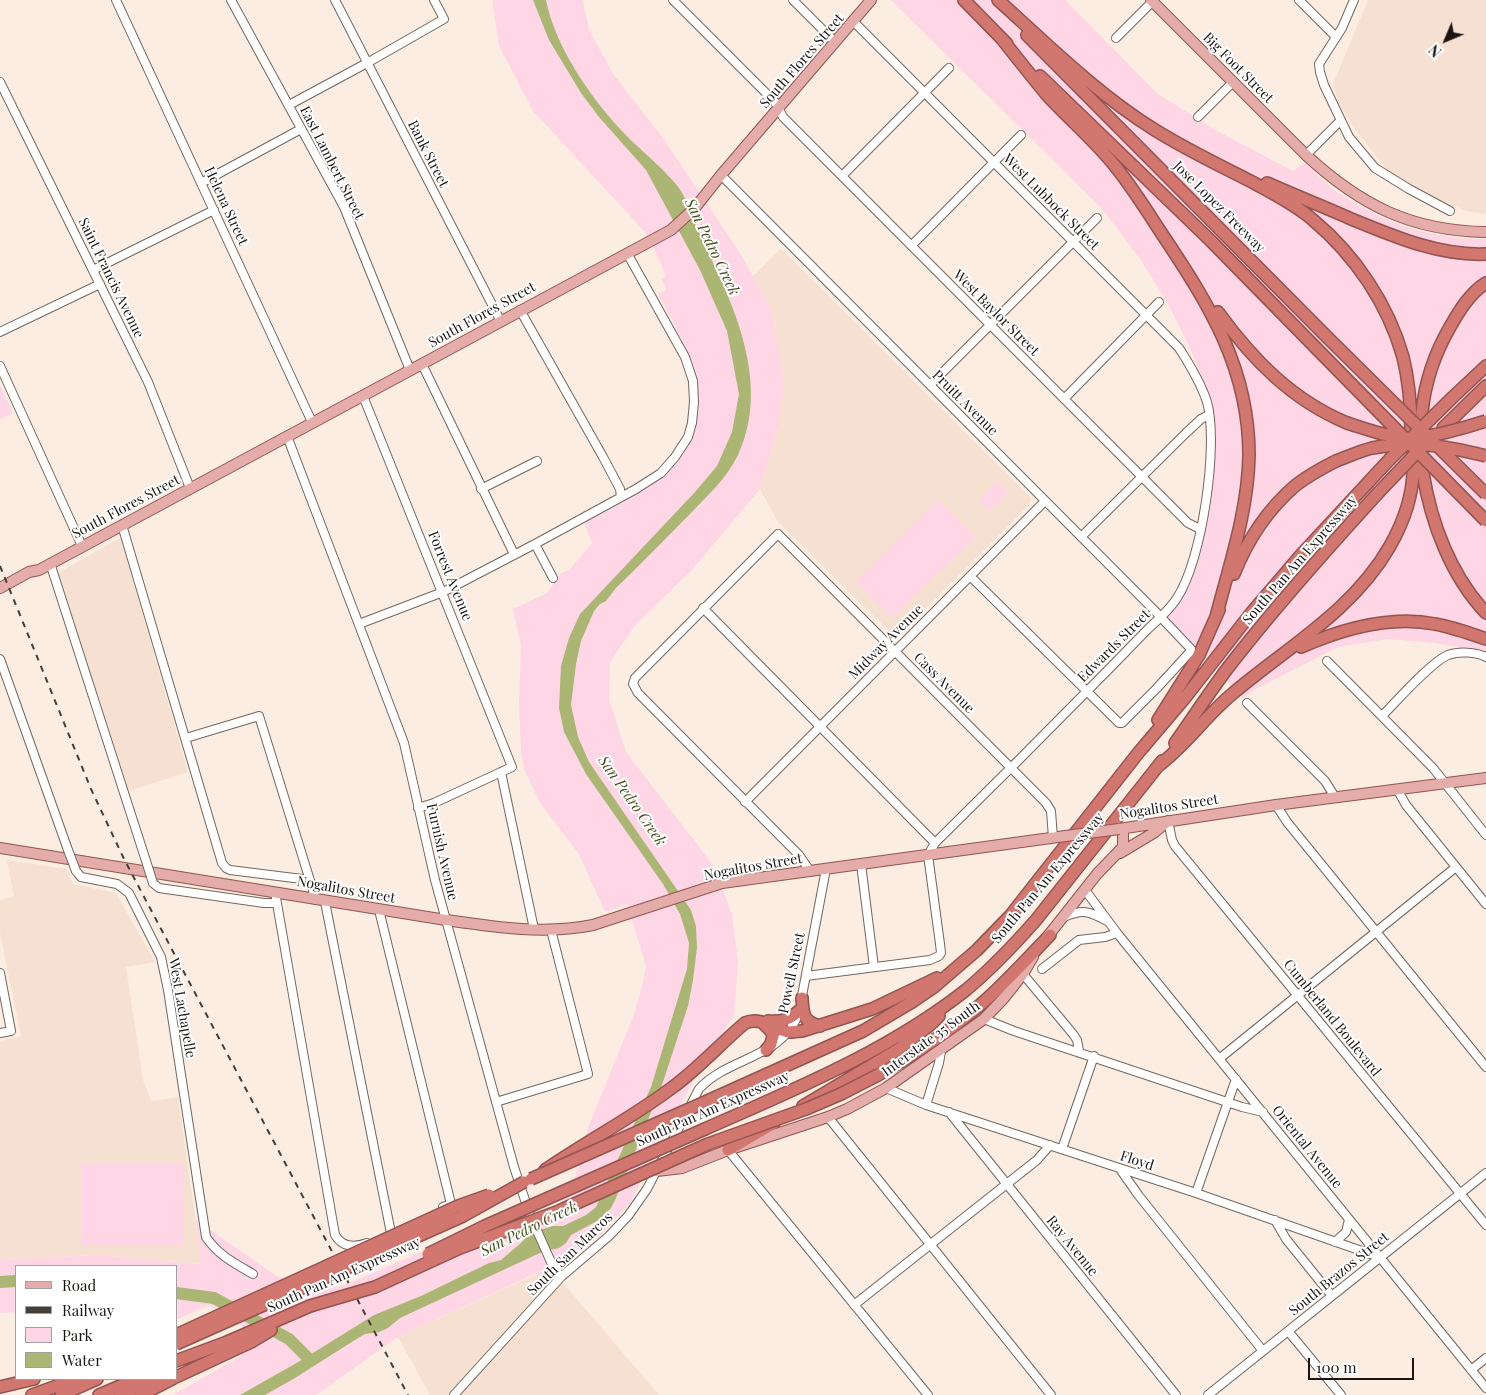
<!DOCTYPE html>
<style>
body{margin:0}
#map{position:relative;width:1486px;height:1395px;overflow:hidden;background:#fcede3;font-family:"Playfair Display",serif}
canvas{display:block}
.legend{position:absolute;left:15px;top:1265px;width:162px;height:115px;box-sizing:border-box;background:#fff;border:1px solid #a3a1a0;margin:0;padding:6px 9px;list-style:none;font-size:15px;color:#1a1512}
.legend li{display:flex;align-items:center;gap:10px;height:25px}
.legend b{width:25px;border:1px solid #a3a1a0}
.north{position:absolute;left:1421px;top:15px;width:50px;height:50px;-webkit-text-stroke:4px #fff;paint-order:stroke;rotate:225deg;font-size:14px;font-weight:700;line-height:20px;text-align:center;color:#1a1512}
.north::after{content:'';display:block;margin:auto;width:18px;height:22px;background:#1a1512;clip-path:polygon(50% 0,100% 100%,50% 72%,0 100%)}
.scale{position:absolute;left:1308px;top:1358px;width:106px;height:22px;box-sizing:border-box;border:2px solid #1a1512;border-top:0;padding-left:6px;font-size:15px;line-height:18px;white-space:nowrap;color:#1a1512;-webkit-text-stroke:4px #fff;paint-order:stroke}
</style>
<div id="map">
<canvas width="1486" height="1395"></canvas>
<ul class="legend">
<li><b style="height:6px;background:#e4ada9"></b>Road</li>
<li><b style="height:6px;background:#453e39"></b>Railway</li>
<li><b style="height:14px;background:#ffd6e5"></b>Park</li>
<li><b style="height:14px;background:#abb675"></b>Water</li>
</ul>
<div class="north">N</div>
<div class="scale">100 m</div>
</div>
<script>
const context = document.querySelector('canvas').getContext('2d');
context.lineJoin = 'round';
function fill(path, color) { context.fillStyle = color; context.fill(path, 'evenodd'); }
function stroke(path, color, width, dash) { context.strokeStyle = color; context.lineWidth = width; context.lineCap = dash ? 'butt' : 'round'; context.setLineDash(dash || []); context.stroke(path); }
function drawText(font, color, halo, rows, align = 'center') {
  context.font = font + ' "Playfair Display",serif'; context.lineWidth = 4; context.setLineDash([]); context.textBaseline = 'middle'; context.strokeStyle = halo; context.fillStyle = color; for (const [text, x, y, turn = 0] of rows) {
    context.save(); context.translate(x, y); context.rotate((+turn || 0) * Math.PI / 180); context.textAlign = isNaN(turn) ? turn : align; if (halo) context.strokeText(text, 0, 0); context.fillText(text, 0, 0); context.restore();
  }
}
fill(new Path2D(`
 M 1368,0 L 1486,0 L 1486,214 L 1467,211 L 1419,192 L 1392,176 L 1354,128 L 1338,101 L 1333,84 Z
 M 781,249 L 1031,498 L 1029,505 L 896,638 L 778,522 L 760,489 L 778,429 L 753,276 Z
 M 118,539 L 121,540 L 188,772 L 129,791 L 58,573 Z
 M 7,860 L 67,869 L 73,884 L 116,893 L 155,962 L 126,967 L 143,1080 L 151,1101 L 178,1097 L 202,1264 L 99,1255 L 0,1259 L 0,1041 L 21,1036 L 0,933 L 0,900 L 14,896 Z
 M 543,1271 L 565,1285 L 659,1395 L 430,1395 L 398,1337 Z`), '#f6e0d2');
fill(new Path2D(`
 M 492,0 L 583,0 L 589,30 L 614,75 L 663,138 L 742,256 L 753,276 L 771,309 L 784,383 L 778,429 L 760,489 L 691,571 L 636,624 L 610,662 L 609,699 L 626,752 L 713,865 L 732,914 L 738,962 L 734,1016 L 701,1066 L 630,1203 L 602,1234 L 583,1250 L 550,1267 L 398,1337 L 316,1395 L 173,1395 L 241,1356 L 244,1328 L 234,1319 L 209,1305 L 176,1320 L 176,1266 L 16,1266 L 16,1312 L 0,1313 L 0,1259 L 99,1255 L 201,1264 L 196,1220 L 275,1275 L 299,1286 L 323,1290 L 342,1286 L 447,1241 L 513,1224 L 560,1204 L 572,1189 L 589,1125 L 633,1017 L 642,987 L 646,966 L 627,904 L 605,912 L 579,854 L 540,803 L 524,769 L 521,750 L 519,703 L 521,645 L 513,609 L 547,593 L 560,574 L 569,570 L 592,543 L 584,523 C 611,508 642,495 666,474 C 697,447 705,400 692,362 C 683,339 669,316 658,294 L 666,290 L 662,279 L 666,276 L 654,249 L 645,232 L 533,111 L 499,46 Z
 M 891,0 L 1065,0 L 1158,94 L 1219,132 L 1293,171 L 1305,163 C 1316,173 1327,186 1340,194 C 1386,224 1431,239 1486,239 L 1486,653 L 1436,643 L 1388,639 L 1338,647 L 1256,689 L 1243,698 L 1166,617 L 1181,601 L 1200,553 L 1212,493 L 1216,433 L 1214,417 L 1209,395 L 1190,348 L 1168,304 L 1140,259 L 1103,210 Z
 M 0,385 L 13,413 L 0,419 Z
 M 997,482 L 1008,493 L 989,511 L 979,500 Z
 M 938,500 L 975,537 L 892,618 L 856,581 Z
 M 81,1164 L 184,1164 L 184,1246 L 81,1246 Z`), '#ffd6e5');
fill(new Path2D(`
 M 533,0 L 546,0 C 555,46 589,95 620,129 C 634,144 650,157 664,171 C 669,177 677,184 681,191 C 686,199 689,210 693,219 C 701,237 710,255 718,274 C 744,329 766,396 738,455 C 727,478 708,495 691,513 C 666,538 642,563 616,588 L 606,601 L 600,604 L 594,611 L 581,641 L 576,664 L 571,705 L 578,737 L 589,762 L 691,910 L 696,926 L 697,948 L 693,980 L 688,1006 L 661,1088 L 616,1198 L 611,1208 L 599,1220 L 571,1235 L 566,1243 L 559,1248 L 542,1252 L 400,1318 L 388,1328 L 379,1332 L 365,1334 L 355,1340 L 295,1378 L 265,1395 L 240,1395 L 300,1361 L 374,1315 L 421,1296 L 489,1263 L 501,1260 L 522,1242 L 530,1233 L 553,1226 L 563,1226 L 586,1215 L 596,1207 L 651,1087 L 687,969 L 689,943 L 680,914 L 663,884 L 586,774 L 564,732 L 559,708 L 561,666 L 569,638 L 580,614 L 695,492 L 717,466 L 732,432 L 739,394 L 727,331 L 700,270 L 646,170 L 599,117 L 581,93 L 549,40 Z`), '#abb675');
stroke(new Path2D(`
 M 0,1282 L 16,1281
 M 176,1293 L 214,1298 L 289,1339 L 310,1360`), '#abb675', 12);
const minor = new Path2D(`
 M 116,0 L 312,422
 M 231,0 L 344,207 L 410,370
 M 335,0 L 500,320
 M 673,0 L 775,102 L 783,117 L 1188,523 L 1200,529
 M 793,0 L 835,42
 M 1299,0 L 1336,37
 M 1354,0 L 1342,28 L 1319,64 L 1320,72 L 1324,85 L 1349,137 L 1375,168 L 1409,189 L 1450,211
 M 1116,38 L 1154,0
 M 0,82 L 148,382 L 190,488
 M 289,105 L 367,63 L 444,19 L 434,0
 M 1198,117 L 1233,82
 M 1306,155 L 1340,121
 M 721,175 L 1154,610 L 1191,649 L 1190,652 L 1157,688 L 1122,723 L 1119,723 L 970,576
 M 842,176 L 949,68
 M 201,183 L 301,129
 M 912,245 L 1021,135
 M 93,270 L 214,210
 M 520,310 L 603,457 L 620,489 L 621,497
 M 0,332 L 100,284
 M 422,364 L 514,554
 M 0,366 L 82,546
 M 930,385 L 1097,218
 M 363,396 L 512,767 L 434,803 L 418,808
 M 1064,399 L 1159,302
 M 287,436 L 404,743 L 435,880 L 514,1167 L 530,1215 L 551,1262 L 561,1277
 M 481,489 L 537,461
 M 122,525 L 222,863 L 226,868 L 230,870 L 310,880
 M 1081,537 L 1186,433 L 1201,419 L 1209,415
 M 535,544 L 553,578
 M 50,563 L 146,861
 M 703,608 L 935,843
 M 359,624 L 443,592 L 535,544 L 636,489 L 661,473 L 675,457 L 688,437 L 692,423 L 694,402 L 693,381 L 685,357 L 627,253
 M 0,659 L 68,850
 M 1327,661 L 1433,768 L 1486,835
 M 1247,703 L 1325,781 L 1335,797
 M 1382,716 C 1396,702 1431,662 1448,655 C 1459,651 1476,652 1486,657
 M 186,738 L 259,716 L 316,900
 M 501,772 L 534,929
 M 1397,789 L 1406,805 L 1486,904
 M 745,802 L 1045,501
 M 1276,805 L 1287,822 L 1486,1067
 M 1168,821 L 1172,840 L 1175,846 L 1486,1225
 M 861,864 L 874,967
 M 76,871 L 81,877 L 117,884 L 129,893 L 161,957 L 168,990 L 206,1237 C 218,1255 234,1263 253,1274
 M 810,871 L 799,855 L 638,693 L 633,684 L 635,678 L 778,534 L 1046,803 L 1051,811 L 1053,838
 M 153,883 L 159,888 L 264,903 L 277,903
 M 1085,890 L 1117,933 L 1486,1388
 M 275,892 L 335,1235 C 342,1247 354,1248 367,1243
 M 325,902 L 391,1233
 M 379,910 L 451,1204 L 443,1207
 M 1064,917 C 1083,909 1089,911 1107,921
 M 1042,969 L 1079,940 L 1105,937 L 1117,933
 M 0,973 L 11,1031 L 0,1033
 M 1023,974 L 1073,1034 L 1077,1040 L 1079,1051
 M 806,976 L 930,960 L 939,956 L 941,953 L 940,944 L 928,855 L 935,843 C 992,787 1048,731 1104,674 C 1119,659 1134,643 1149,628 C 1159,619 1170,609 1177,598 C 1202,561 1219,444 1207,402 C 1201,383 1190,365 1179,348 L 853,21
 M 801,1001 L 826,869
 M 984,1019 L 1014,1031 L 1242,1107 L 1263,1112
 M 1219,1059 L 1456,867
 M 886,1088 L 926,1105 L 1196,1193 L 1379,1257
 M 496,1102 L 588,1074 L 551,930
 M 926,1105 L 939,1063 L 941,1051
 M 949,1112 L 1176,1395
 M 828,1117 L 1051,1395
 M 1062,1149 L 1094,1056
 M 728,1150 L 928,1395
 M 1120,1169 L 1139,1196 L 1263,1351
 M 1196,1193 L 1236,1079
 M 1275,1220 L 1286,1239 L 1332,1296
 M 1335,1242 L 1346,1232 L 1349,1220
 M 854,1305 L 1037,1160 L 1050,1145
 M 1288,1331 L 1341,1395
 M 1471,1370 L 1486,1358
 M 454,1395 L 561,1277 L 609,1236 L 628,1216 L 647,1189 L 699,1089 C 729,1056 783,1059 799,1012
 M 1208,1395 L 1486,1173`);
const major = new Path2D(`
 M 1151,0 L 1306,155 C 1360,205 1411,231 1486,232
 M 0,588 L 29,572 L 39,570 L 671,230 L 694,209 L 721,175 L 871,0
 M 1119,829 L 1276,805 L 1486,778
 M 0,848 L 446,920 C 494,927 544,935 593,925 L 722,883 L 1058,837
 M 1120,853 L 1155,832 L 1168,821
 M 1044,941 L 1097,874 L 1123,847 L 1123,829
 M 657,1171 L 682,1168 L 728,1150 L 828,1117 L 847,1109 L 886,1088 L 984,1019 L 1004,998 L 1023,974 L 1033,957`);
const highway = new Path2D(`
 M 964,0 L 1007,44
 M 998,0 C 1048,45 1097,94 1155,130 C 1187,150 1221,166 1254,183 C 1274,194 1296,205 1313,220 C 1355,255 1388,304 1403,357 C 1409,381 1411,407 1411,432 C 1412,444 1414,457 1413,469 C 1413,495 1403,523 1390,546 C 1353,611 1286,648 1231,695 C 1205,717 1185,746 1158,766
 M 1027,35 L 1327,337
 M 1002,39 C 1017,58 1032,77 1047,95 C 1069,119 1094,140 1115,166 C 1133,188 1148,213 1164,237 C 1210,306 1249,369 1249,455 C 1248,511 1230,563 1216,617
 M 1040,76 L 1211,241 L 1315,347
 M 1267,183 C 1294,195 1322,206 1349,218 C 1393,236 1438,256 1486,254
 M 1486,283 C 1470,293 1459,311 1450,327 C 1435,353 1425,382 1422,412 C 1421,421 1422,430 1422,439 C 1422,450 1421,462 1423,473 C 1431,523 1451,576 1486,613
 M 1218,312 C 1253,360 1292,400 1347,423
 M 1453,397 L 1486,366
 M 1443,428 L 1486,386
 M 1234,574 C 1247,541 1268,509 1296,485 C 1308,476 1322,468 1336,461
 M 1301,647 C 1342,629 1390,615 1435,624 C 1452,627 1469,633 1486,639
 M 1158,720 L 1199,655 L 1219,610
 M 1175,743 C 1192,719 1209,693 1227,669 C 1274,608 1326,550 1378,493
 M 802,998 C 803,1014 803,1022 820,1026
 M 768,1021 C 782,1022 789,1020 800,1010
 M 764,1024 L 771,1031 L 773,1036 L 771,1044 L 766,1050
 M 878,1075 C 917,1053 955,1028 988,998 C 1010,978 1030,956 1050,935
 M 703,1103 L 863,1031 L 912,1002 L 934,987 L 977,950 L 1010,916 L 1139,752 L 1184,699 L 1252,612 L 1300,556 L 1389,460
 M 803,1106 L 899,1049 L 930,1025 L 939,1016
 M 705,1129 C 795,1089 887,1052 966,990 C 991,969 1014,945 1036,920 L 1162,761
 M 728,1150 L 774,1123
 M 545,1170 C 587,1141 632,1118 673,1087 C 699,1068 720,1044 745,1023 C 761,1016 774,1029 789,1032 C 793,1032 798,1031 802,1031 L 872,1009 L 937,978
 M 176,1361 L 227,1342 L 310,1306
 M 176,1377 L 251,1342 L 271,1330
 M 0,1387 L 34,1379
 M 32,1395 L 76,1379
 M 61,1395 L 97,1379
 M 99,1395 L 137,1379
 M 120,1395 L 157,1379
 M 141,1395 L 172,1379`);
stroke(minor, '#73665d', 10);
stroke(major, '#92544f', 12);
stroke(highway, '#92544f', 14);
stroke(minor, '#fff', 8);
stroke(major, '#e4ada9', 10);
stroke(highway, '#d27670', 11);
stroke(new Path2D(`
 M 0,566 L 91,789 L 124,859 L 408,1395`), '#453e39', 2, [6, 6]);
const minorBridge = new Path2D(`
 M 68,850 L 76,871
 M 146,861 L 153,883`);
const majorBridge = new Path2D(`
 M 1058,837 L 1119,829`);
const highwayBridge = new Path2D(`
 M 1327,337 L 1486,494
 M 1315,347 L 1486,521
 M 1347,423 C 1366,429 1387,437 1407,438 C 1429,438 1465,428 1486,421
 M 1389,460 L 1453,397
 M 1336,461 C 1347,457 1360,451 1372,448 C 1414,440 1446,446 1486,456
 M 1378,493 L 1422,447
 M 531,1179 L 703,1103
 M 428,1254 L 485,1226 L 705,1129
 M 310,1306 L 375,1287 L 460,1248 L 559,1211 L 708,1144 L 806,1109 L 841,1094 L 878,1075
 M 176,1335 L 458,1206 L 489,1195
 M 176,1344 L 463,1216 L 524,1182`);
stroke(minorBridge, '#73665d', 10, []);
stroke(majorBridge, '#92544f', 12, []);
stroke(highwayBridge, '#92544f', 14, []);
stroke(minorBridge, '#fff', 8);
stroke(majorBridge, '#e4ada9', 10);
stroke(highwayBridge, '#d27670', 11);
drawText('14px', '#1a1512', '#fff', [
 ["South Flores Street",802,61,-49],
 ["Big Foot Street",1238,68,45],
 ["Bank Street",428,154,63],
 ["East Lambert Street",332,163,63],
 ["West Lubbock Street",1051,202,45],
 ["Helena Street",226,206,65],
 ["Jose Lopez Freeway",1219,207,45],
 ["Saint Francis Avenue",111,278,64],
 ["West Baylor Street",996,313,45],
 ["South Flores Street",482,315,-29],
 ["Pruitt Avenue",965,403,45],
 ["South Flores Street",126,507,-28],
 ["South Pan Am Expressway",1300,560,-49],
 ["Forrest Avenue",450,576,68],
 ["Midway Avenue",886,642,-45],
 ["Edwards Street",1114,646,-45],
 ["Cass Avenue",944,683,45],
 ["Nogalitos Street",1169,807,-9],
 ["Furnish Avenue",442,852,77],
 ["Nogalitos Street",753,867,-10],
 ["South Pan Am Expressway",1048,878,-50],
 ["Nogalitos Street",346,890,10],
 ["Powell Street",792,973,-78],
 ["West Lachapelle",182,1008,80],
 ["Cumberland Boulevard",1332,1018,51],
 ["Interstate 35 South",931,1039,-36],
 ["South Pan Am Expressway",713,1109,-24],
 ["Oriental Avenue",1307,1147,51],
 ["Floyd",1137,1161,18],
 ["Ray Avenue",1072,1246,51],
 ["South San Marcos",570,1254,-44],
 ["South Brazos Street",1339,1274,-39],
 ["South Pan Am Expressway",344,1275,-24]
]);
drawText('italic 15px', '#454c1c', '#fff', [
 ["San Pedro Creek",712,247,64],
 ["San Pedro Creek",632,801,55],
 ["San Pedro Creek",529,1229,-26]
]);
</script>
